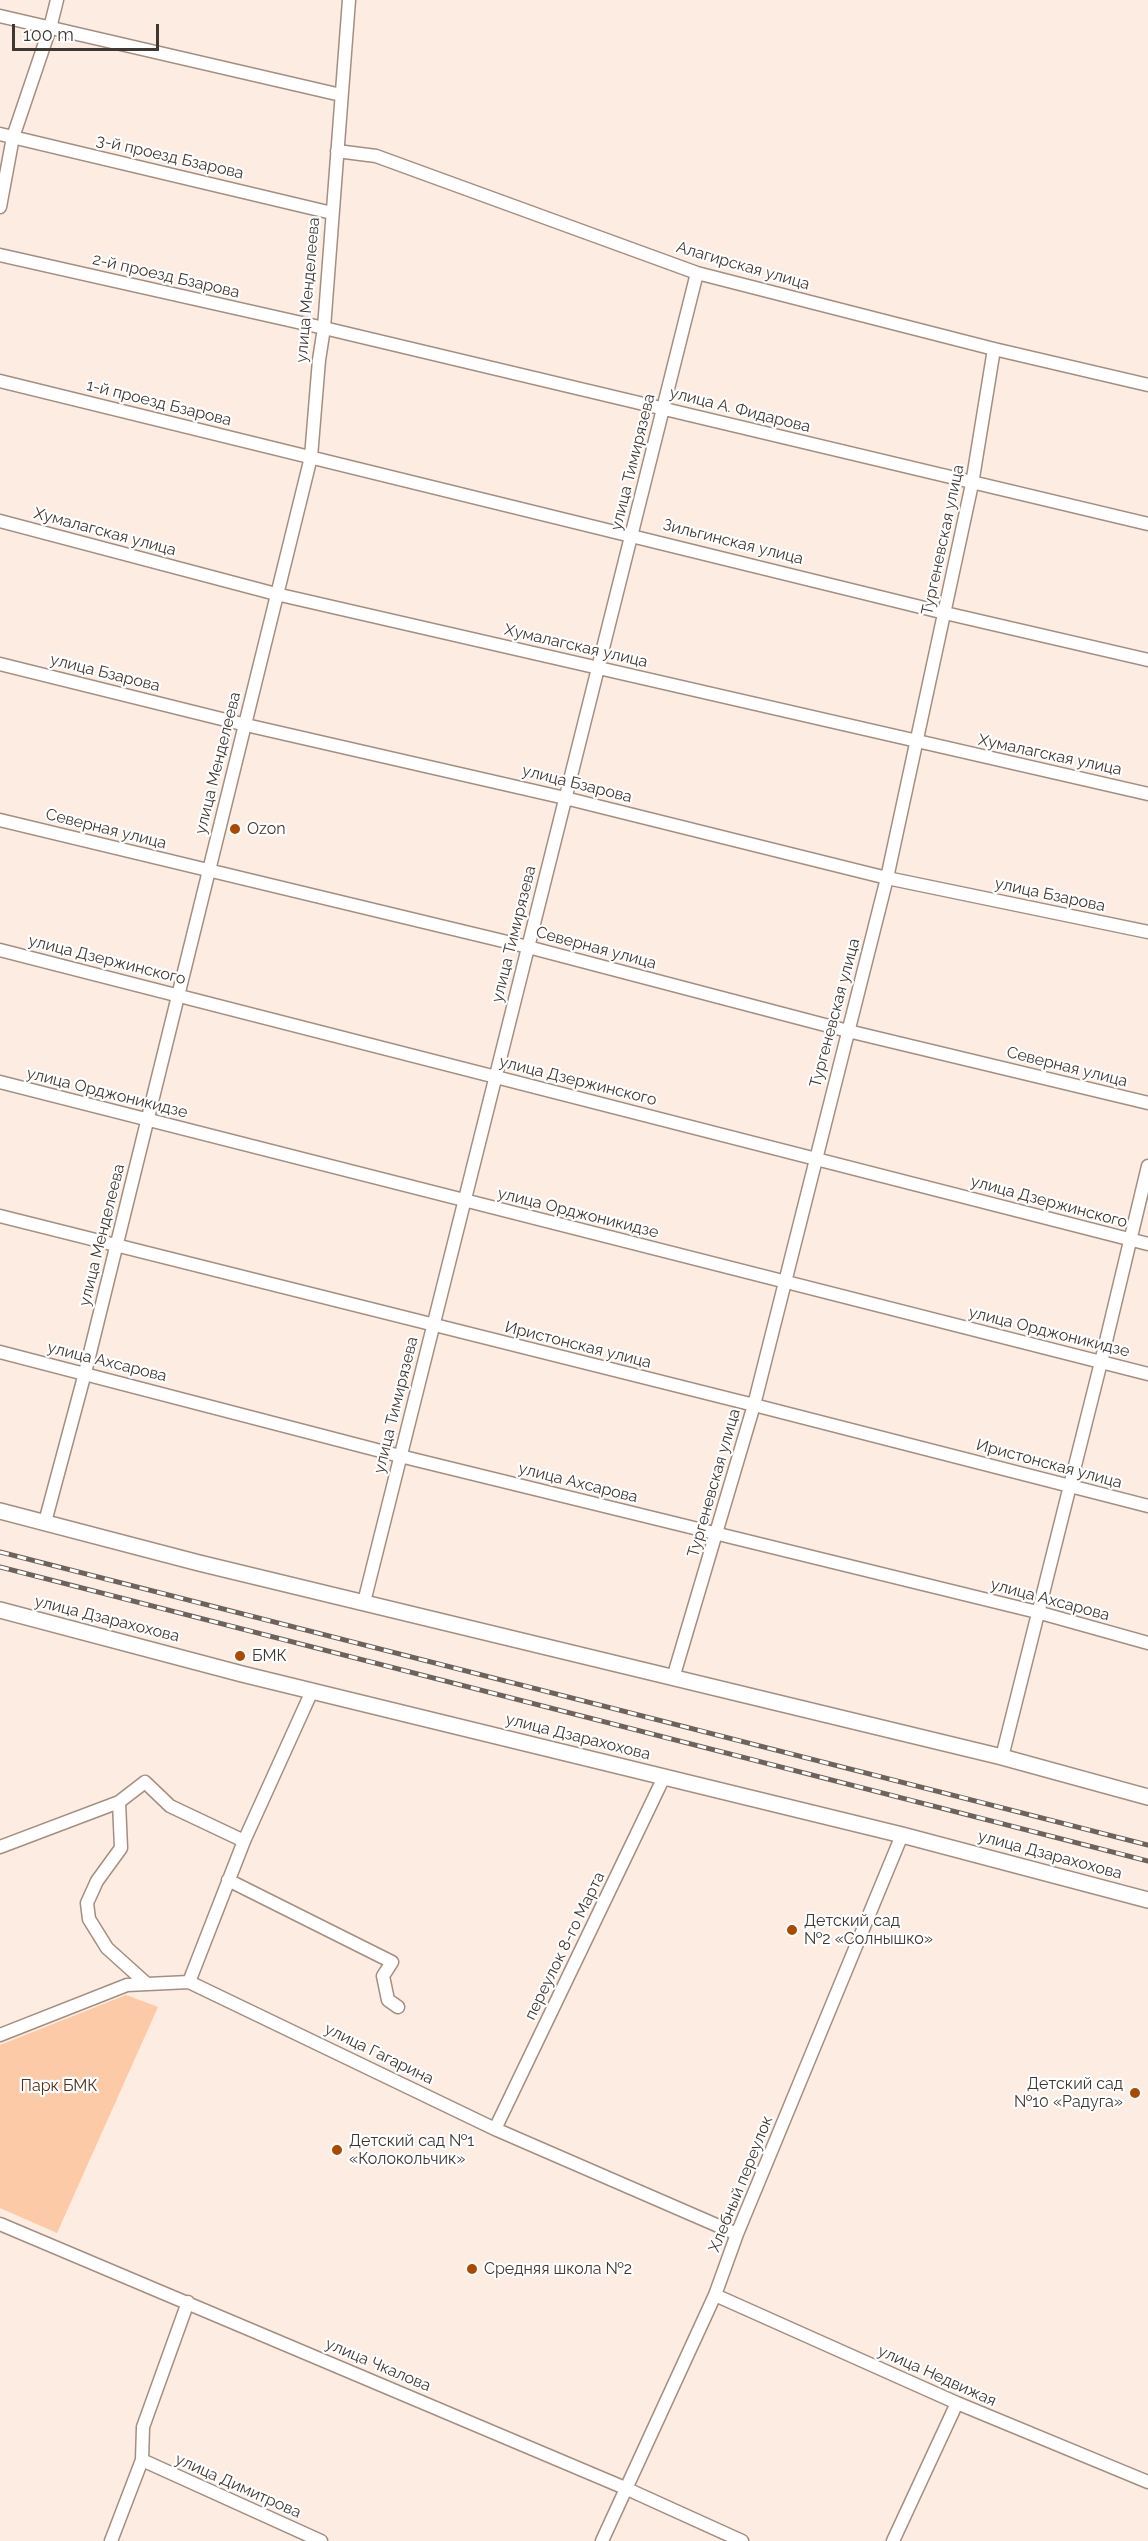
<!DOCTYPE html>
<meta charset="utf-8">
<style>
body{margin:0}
#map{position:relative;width:1148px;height:2541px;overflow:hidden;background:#fcece1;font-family:Raleway,sans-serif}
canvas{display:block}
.scale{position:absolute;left:12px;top:24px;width:147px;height:27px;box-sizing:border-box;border:3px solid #3f3731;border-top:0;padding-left:8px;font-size:18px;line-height:21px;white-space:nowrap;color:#3f3731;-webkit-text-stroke:4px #fff;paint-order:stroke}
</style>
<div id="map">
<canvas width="1148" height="2541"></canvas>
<div class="scale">100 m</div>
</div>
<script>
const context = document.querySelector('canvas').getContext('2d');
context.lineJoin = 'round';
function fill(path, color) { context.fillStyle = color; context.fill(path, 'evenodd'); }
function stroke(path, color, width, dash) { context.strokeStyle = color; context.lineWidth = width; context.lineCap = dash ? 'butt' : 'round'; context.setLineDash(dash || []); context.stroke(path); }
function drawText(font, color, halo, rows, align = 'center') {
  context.font = font + ' Raleway,sans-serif'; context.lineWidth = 4.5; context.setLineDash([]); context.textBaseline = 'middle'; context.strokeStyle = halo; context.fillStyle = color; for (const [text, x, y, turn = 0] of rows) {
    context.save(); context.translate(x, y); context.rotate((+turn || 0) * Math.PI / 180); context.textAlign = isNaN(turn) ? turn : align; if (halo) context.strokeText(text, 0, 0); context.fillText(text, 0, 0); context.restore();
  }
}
fill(new Path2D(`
 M 126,1995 L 158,2007 L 57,2233 L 0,2208 L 0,2045 Z`), '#fccaa7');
const minor = new Path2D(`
 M 0,16 L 341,95
 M 0,134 L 332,213
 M 337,151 L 376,156 L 697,273 L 994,349 L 1148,385
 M 0,207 L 13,137 L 50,28 L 57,0
 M 0,255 L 324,328 L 1148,524
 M 0,381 L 945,613 L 1148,660
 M 0,521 L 276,594 L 1148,794
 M 0,664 L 246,725 L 565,798 L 887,878 L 1148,932
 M 0,820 L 528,947 L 848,1031 L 1148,1103
 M 0,950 L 1148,1244
 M 0,1082 L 1148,1374
 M 0,1216 L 754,1405 L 1148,1506
 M 0,1352 L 400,1456 L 1037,1612 L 1148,1643
 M 45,1522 L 85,1373 L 311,457 L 319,360 L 324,328 L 349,0
 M 364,1602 L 697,273
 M 673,1678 L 754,1405 L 887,878 L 972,484 L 994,349
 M 1002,1757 L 1101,1362 L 1148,1166
 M 119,1802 L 121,1848 L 97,1881 L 87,1903 L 89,1919 L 107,1948 L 147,1984
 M 0,1847 L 119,1802 L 145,1782 L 170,1806 L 244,1841
 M 228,1880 L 392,1962 L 383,1976 L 388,2000 L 398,2007
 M 189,1982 L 244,1841 L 312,1691
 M 0,2035 L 127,1985 L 189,1982 L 495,2129 L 737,2234
 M 495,2129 L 664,1777
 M 0,2224 L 625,2488 L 742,2541
 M 715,2295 L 957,2403 L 1148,2482
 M 142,2460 L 321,2541
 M 111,2541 L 142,2460 L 143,2427 L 188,2302
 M 602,2541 L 715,2295 L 737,2234 L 902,1835
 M 893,2541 L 957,2403`);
const tertiary = new Path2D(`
 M 0,1511 L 199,1563 L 1002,1757 L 1148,1797
 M 0,1610 L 242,1674 L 902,1835 L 1148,1900`);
stroke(minor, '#a28f82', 15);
stroke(tertiary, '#a28f82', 18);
stroke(minor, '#fff', 12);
stroke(tertiary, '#fff', 15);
const rail = new Path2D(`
 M 0,1552 L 1148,1845
 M 0,1567 L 1148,1861`);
stroke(rail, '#6d635c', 5);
stroke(rail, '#fff', 3, [9]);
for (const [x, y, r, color] of [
 [235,829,6,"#aa4a01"],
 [240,1656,6,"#aa4a01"],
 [792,1930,6,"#aa4a01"],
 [1135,2093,6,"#aa4a01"],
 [337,2150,6,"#aa4a01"],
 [472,2269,6,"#aa4a01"]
]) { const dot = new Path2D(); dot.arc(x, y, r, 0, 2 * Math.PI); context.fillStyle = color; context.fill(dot); stroke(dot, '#fff', 2); }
drawText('16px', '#3f3731', '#fff', [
 ["3-й проезд Бзарова",170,157,13],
 ["Алагирская улица",743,266,16],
 ["2-й проезд Бзарова",166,276,13],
 ["улица Менделеева",308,290,-85],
 ["1-й проезд Бзарова",159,403,14],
 ["улица А. Фидарова",740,410,14],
 ["улица Тимирязева",633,462,-76],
 ["Хумалагская улица",105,532,15],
 ["Тургеневская улица",943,540,-78],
 ["Зильгинская улица",733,542,14],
 ["Хумалагская улица",576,646,13],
 ["улица Бзарова",105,673,14],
 ["Хумалагская улица",1050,755,12],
 ["улица Менделеева",218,763,-76],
 ["улица Бзарова",577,784,14],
 ["Северная улица",106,829,14],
 ["улица Бзарова",1050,895,12],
 ["улица Тимирязева",514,934,-76],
 ["Северная улица",596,948,15],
 ["улица Дзержинского",107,960,14],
 ["Тургеневская улица",835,1013,-75],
 ["Северная улица",1067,1067,14],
 ["улица Дзержинского",578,1081,14],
 ["улица Орджоникидзе",107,1093,14],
 ["улица Дзержинского",1049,1202,15],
 ["улица Орджоникидзе",578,1213,14],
 ["улица Менделеева",102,1235,-76],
 ["улица Орджоникидзе",1049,1332,14],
 ["Иристонская улица",578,1345,14],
 ["улица Ахсарова",107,1362,14],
 ["улица Тимирязева",396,1405,-76],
 ["Иристонская улица",1049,1464,15],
 ["улица Ахсарова",578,1483,14],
 ["Тургеневская улица",714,1483,-74],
 ["улица Ахсарова",1050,1600,15],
 ["улица Дзарахохова",107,1619,14],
 ["улица Дзарахохова",578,1737,14],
 ["улица Дзарахохова",1050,1855,15],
 ["переулок 8-го Марта",565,1946,-64],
 ["улица Гагарина",379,2054,26],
 ["Хлебный переулок",741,2184,-68],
 ["улица Чкалова",378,2365,23],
 ["улица Недвижая",937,2376,24],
 ["улица Димитрова",238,2486,24]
]);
drawText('16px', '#3f3731', '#fff', [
 ["Ozon",247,829],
 ["БМК",252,1656],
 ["Детский сад",804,1921],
 ["№2 «Солнышко»",804,1939],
 ["Детский сад",1123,2084,"right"],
 ["№10 «Радуга»",1123,2102,"right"],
 ["Детский сад №1",349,2141],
 ["«Колокольчик»",349,2159],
 ["Средняя школа №2",484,2269]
], 'left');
drawText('16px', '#533218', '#fff', [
 ["Парк БМК",59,2086]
]);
</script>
